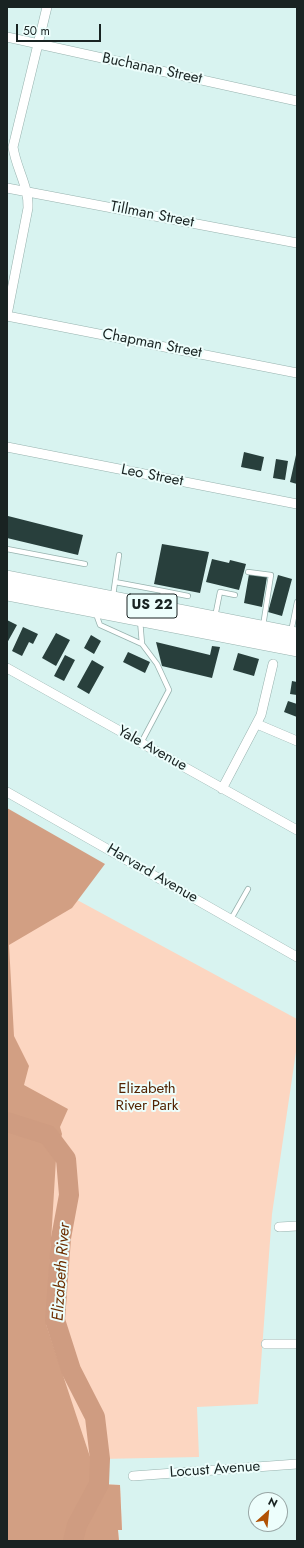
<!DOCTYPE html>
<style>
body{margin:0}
#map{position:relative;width:304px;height:1548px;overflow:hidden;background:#d8f3f0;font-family:Jost,sans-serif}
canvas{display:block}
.frame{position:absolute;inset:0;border:8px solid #192322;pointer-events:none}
.north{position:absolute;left:248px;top:1492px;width:40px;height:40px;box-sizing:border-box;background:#edfefc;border:1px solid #98a6a5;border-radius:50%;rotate:27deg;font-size:11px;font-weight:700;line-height:16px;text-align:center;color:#192322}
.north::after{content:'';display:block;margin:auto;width:14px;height:18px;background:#b15205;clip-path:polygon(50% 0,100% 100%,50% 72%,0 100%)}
.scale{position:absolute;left:16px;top:24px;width:85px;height:18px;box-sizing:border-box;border:2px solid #192322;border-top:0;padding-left:5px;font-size:12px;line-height:14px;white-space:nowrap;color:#192322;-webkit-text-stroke:3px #edfefc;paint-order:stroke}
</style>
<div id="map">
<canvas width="304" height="1548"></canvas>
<div class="frame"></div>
<div class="north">N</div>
<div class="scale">50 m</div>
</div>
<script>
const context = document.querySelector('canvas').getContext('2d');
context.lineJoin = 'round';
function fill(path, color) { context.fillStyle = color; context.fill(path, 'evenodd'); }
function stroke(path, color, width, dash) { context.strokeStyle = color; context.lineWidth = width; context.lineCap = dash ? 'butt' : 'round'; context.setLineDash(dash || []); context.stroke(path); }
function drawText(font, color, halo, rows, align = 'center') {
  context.font = font + ' Jost,sans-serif'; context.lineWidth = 4; context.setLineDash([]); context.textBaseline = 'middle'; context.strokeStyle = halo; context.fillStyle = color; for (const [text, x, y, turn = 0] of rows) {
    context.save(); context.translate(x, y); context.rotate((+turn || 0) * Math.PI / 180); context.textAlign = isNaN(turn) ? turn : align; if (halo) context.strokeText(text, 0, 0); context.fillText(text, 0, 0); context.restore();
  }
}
fill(new Path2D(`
 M 7,862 L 297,1019 L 297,1045 L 272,1214 L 258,1404 L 197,1407 L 199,1457 L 100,1459 L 99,1484 L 120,1485 L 122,1530 L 118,1530 L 119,1541 L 7,1541 Z`), '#fcd6c1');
fill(new Path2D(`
 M 7,808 L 105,864 L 72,908 L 9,945 L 14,1036 L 29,1066 L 24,1085 L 68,1109 L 60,1127 L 62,1134 L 56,1159 L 46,1324 L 99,1484 L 120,1485 L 122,1530 L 118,1530 L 119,1541 L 7,1541 Z`), '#d29f83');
stroke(new Path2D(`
 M 7,1122 L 48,1135 L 66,1159 L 69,1195 L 61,1238 L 55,1320 L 71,1370 L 95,1417 L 100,1459 L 99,1484 L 77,1525 L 73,1541`), '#cf9c81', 20);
fill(new Path2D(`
 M 244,452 L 264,457 L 261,471 L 241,467 Z
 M 296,455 L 297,456 L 297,484 L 290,482 Z
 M 276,459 L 288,461 L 285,480 L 273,478 Z
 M 8,516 L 83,535 L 78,555 L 7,538 Z
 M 162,544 L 209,552 L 200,593 L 154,584 Z
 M 212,559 L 229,563 L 230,560 L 246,564 L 239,590 L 206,582 Z
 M 249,574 L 267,577 L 262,607 L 244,603 Z
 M 278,575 L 292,579 L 282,616 L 268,612 Z
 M 7,620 L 17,625 L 7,643 Z
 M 23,627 L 38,634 L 33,644 L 29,642 L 22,656 L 12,651 Z
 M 56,633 L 70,640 L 56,666 L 42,658 Z
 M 91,635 L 101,641 L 94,654 L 84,648 Z
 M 156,642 L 210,655 L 212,646 L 220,647 L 212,678 L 162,666 Z
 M 128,652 L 150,662 L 145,673 L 123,662 Z
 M 238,653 L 259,659 L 254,676 L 233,670 Z
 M 65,655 L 75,660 L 64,681 L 54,676 Z
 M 92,660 L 104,667 L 89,694 L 77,687 Z
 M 292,681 L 297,682 L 297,695 L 290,694 Z
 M 288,701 L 297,704 L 297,717 L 284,712 Z`), '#283f3c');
const service = new Path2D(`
 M 7,549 L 85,564
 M 119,555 L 115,582 L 163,591 L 161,606
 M 248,572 L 271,575 L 263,626
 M 163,591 L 188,596
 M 113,596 L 115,582
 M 96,614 L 100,625 L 142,644 L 157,664 L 169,690 L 141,743
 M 215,617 L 220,592 L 235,595
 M 140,620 L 142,644
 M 291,632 L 297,602
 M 231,919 L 248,889`);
const minor = new Path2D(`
 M 7,37 L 297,101
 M 7,188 L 297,243
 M 7,315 L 28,208 C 29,187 16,168 13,147 L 47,7
 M 7,316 L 297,373
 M 7,447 L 297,504
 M 7,668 L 297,830
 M 257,724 L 297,741
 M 222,789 L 261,715 L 273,664
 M 7,792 L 297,957
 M 279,1227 L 297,1226
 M 266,1344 L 297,1344
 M 133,1476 L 297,1464`);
const trunk = new Path2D(`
 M 7,578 L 297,635
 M 7,593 L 297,649`);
stroke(service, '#97b2ae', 6);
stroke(minor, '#97b2ae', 10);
stroke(trunk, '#97b2ae', 16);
stroke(service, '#fff', 4.5);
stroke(minor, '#fff', 9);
stroke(trunk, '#fff', 15);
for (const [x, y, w] of [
 [152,606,50]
]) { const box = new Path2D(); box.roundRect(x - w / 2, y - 12, w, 24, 3); context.fillStyle = '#edfefc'; context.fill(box); stroke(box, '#192322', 1); }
drawText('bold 14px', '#192322', null, [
 ["US 22",152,606]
]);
drawText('15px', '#192322', '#edfefc', [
 ["Buchanan Street",152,69,12],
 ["Tillman Street",152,215,11],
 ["Chapman Street",152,344,11],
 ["Leo Street",152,476,11],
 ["Yale Avenue",152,749,29],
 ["Harvard Avenue",152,874,30],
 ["Locust Avenue",215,1470,-4]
]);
drawText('15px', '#532403', '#edfefc', [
 ["Elizabeth",147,1089],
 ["River Park",147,1106]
]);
drawText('italic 16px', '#6d2f01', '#edfefc', [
 ["Elizabeth River",62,1272,-86]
]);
</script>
